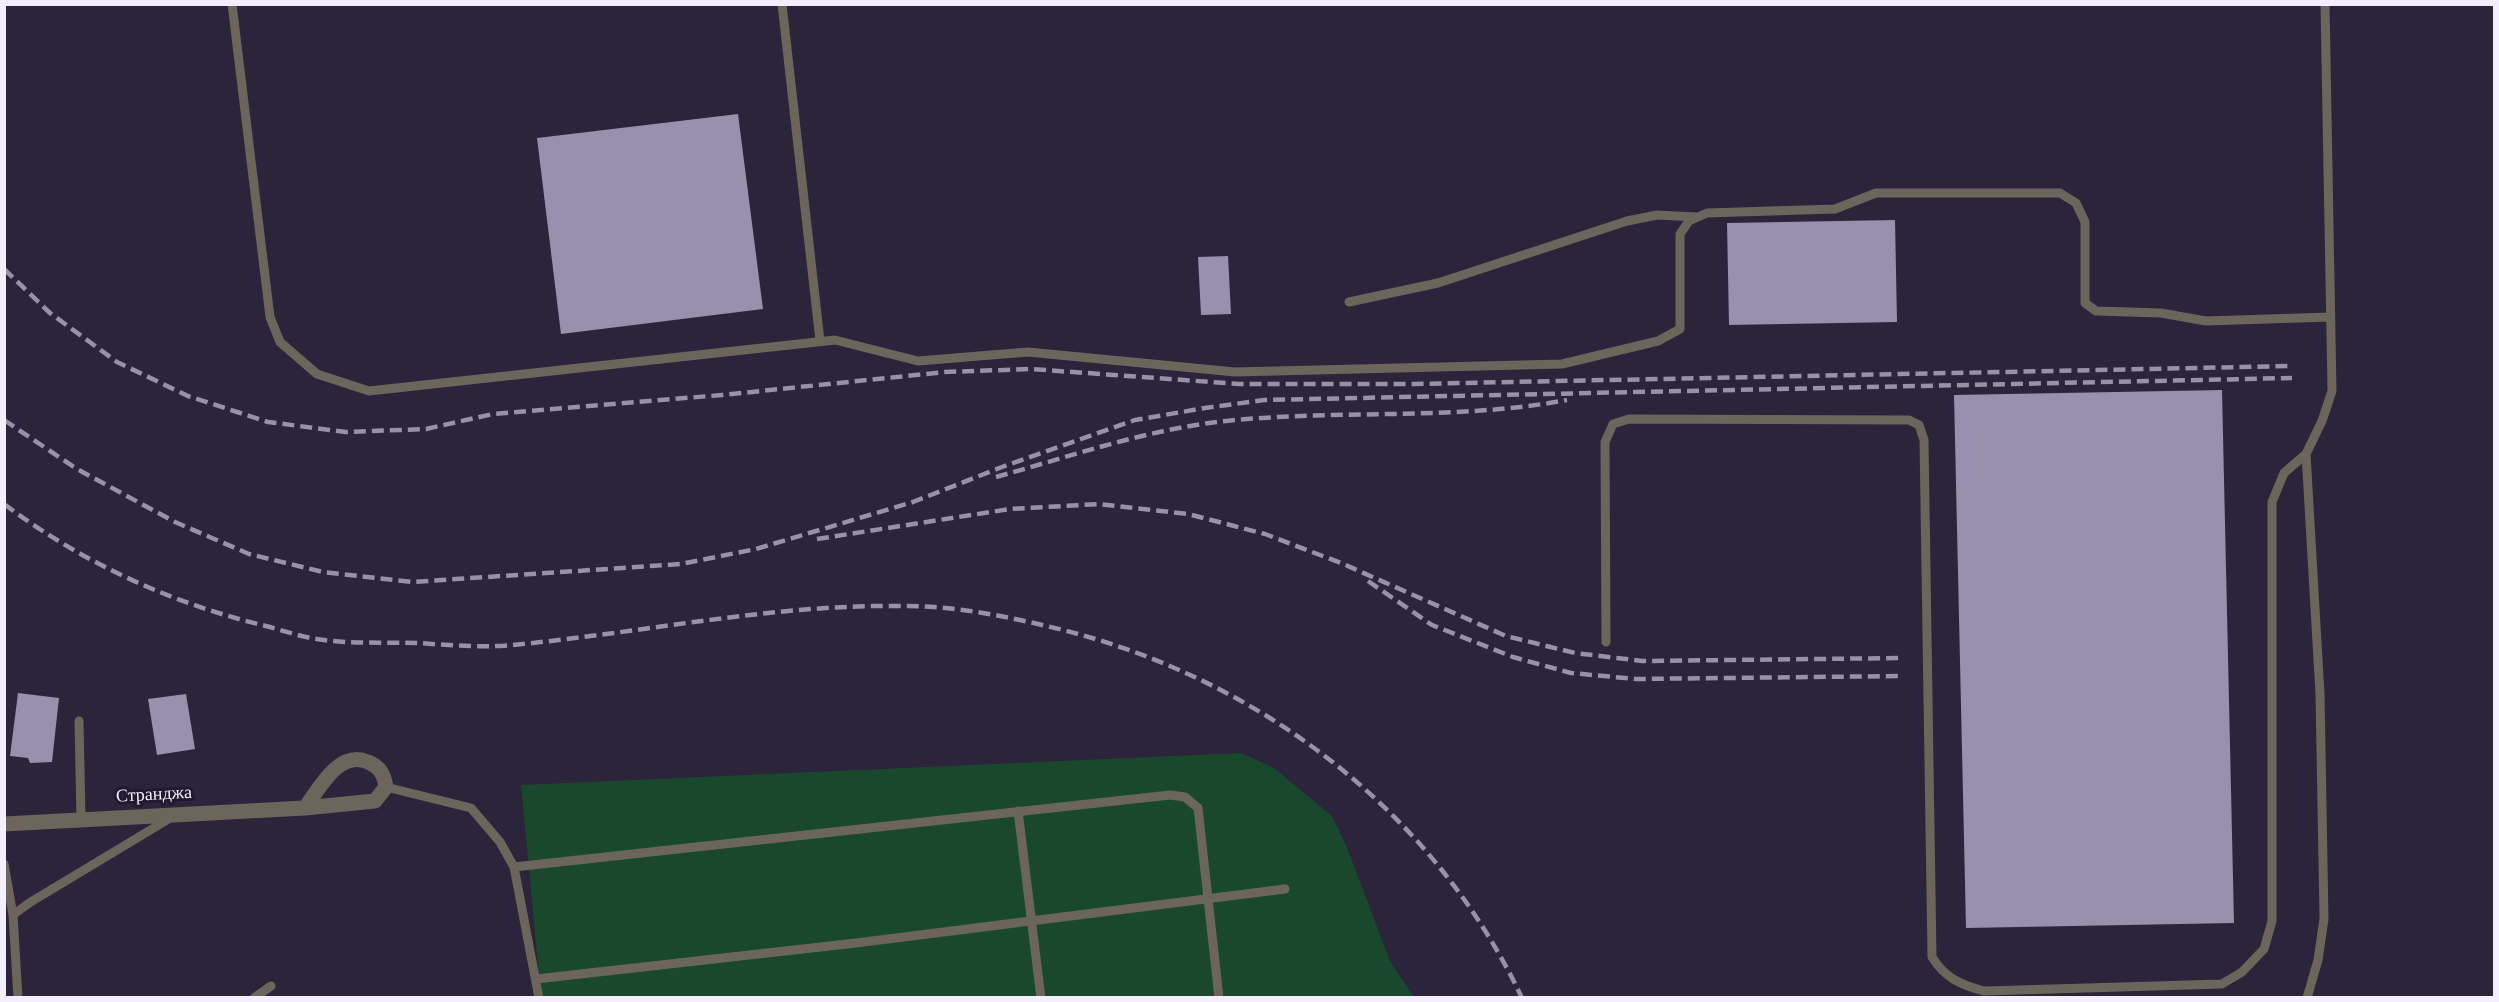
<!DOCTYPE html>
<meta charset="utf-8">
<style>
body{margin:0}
#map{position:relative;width:2499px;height:1002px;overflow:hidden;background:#2b243a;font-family:Georgia,serif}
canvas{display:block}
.frame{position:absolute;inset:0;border:6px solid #f4effe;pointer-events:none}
</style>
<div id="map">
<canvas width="2499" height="1002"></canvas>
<div class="frame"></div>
</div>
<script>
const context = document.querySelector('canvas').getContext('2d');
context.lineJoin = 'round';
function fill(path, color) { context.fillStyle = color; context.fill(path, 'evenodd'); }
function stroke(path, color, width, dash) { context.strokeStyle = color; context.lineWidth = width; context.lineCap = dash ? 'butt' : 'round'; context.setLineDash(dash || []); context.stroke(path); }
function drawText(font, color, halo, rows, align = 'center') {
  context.font = font + ' Georgia,serif'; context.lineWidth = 6; context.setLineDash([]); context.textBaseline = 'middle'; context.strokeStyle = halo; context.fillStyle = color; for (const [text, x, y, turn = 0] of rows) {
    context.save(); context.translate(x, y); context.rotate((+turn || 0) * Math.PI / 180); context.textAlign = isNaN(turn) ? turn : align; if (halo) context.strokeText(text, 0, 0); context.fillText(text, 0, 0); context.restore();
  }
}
fill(new Path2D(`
 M 1241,753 L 1274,768 L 1332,816 L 1346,845 L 1390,961 L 1414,997 L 541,997 L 521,785 Z`), '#1a482d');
fill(new Path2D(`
 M 738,114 L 763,309 L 561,334 L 537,138 Z
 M 1895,220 L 1897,322 L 1729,325 L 1727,223 Z
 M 1228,256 L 1231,314 L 1201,315 L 1198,257 Z
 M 2222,390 L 2234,923 L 1966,928 L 1954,395 Z
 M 18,693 L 59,698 L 52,762 L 30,763 L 28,758 L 10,756 Z
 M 186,694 L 195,749 L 157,755 L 148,699 Z`), '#9890ac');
stroke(new Path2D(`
 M 232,4 L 270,317 L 280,342 L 317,374 L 369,391 L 835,340 L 918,361 L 1028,352 L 1235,372 L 1562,364 L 1658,341 L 1680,329 L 1680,234 L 1689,221 L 1707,213 L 1835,209 L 1876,193 L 2060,193 L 2076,203 L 2085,222 L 2085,303 L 2096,311 L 2161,313 L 2206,321 L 2330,317
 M 782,4 L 820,341
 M 1349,302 L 1438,283 L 1627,221 L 1657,215 L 1696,217
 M 1606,642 L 1605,442 L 1613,424 L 1629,419 L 1909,420 L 1919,425 L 1924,440 L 1932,957 C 1945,978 1961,985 1984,991 L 2222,984 L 2242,972 L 2264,949 L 2272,921 L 2272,502 L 2284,473 L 2306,454
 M 79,721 L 81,819
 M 386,787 L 471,808 L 500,842 L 514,867 L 539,998
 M 1018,811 L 1041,998
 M 4,864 L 13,915 L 18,998
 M 514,867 L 1170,795 L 1185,797 L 1198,808 L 1219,998
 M 13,915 L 29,903 L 172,817
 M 536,979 L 856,943 L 1285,889
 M 254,998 L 271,986
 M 2307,998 L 2318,960 L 2324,919 L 2320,694 L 2306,454 L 2322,421 L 2332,391 L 2325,4`), '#6c655b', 9);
stroke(new Path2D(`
 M 4,824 L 305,808 L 375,801 L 386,787 C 384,774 380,767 368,762 C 339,749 319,789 305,808`), '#6c655b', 15);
stroke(new Path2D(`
 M 4,269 L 50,313 L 117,362 L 188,396 L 268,422 L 346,432 L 426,429 L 493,414 L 722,395 L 945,372 L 1031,369 L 1239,384 L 1414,384 L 2293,366
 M 4,420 L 77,469 L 175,522 L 249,554 L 323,572 L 412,582 L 681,564 L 756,549 L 913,502 L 1002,467 L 1135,420 L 1205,408 L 1264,400 L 2292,378
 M 996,477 C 1072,456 1148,429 1226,421 C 1340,409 1454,421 1567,400
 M 4,504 C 83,563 170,603 266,626 C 285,631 304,638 324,640 C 354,644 387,642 418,643 C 449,645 481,648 512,645 C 642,633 772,604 903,606 C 957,606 1011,617 1063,630 C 1261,680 1434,812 1522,998
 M 817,539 L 1010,509 L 1099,504 L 1188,514 L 1265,534 L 1341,563 L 1506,636 L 1575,653 L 1642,661 L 1904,658
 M 1368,581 L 1432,625 L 1513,657 L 1571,673 L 1636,679 L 1903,676`), '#9892a4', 4.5, [12, 6]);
drawText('18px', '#f4effe', '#211a2f', [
 ["Странджа",154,795,-3]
]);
</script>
